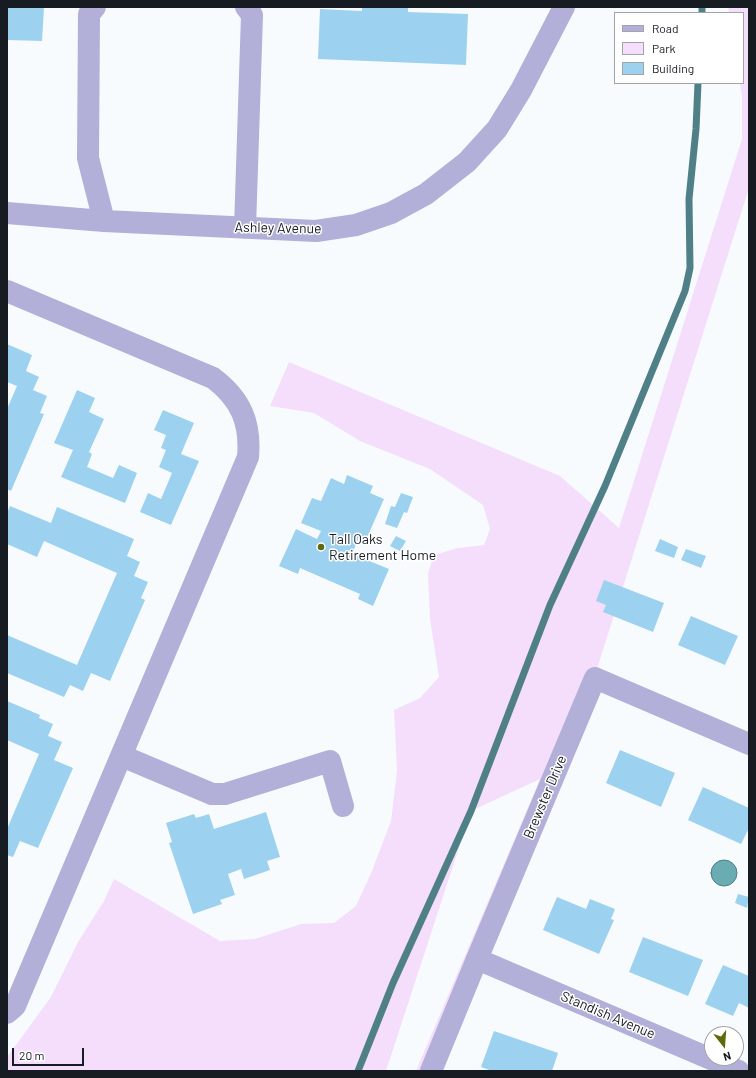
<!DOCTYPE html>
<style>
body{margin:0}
#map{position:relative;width:756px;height:1078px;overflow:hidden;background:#f8fbfe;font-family:Barlow,sans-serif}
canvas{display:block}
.frame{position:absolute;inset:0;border:8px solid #171b22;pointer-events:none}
.legend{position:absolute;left:614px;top:12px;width:130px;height:72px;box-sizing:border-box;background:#fff;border:1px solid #a2a4a7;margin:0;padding:5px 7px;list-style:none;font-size:12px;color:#171b22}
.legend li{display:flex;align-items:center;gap:8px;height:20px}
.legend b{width:20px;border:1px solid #a2a4a7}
.north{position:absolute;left:704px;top:1026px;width:40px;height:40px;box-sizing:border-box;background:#fff;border:1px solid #a2a4a7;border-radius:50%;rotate:163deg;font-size:11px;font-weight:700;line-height:16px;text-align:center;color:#171b22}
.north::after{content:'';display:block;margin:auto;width:14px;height:18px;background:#60690e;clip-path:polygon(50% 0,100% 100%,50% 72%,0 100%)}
.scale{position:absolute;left:12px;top:1048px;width:72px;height:18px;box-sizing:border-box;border:2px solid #171b22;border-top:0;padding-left:5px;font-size:12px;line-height:14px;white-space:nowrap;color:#171b22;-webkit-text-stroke:3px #fff;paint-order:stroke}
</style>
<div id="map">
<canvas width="756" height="1078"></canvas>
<div class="frame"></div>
<ul class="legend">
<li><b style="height:5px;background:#b2afd8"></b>Road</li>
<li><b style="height:11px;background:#f4defb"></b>Park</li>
<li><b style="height:11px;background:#9cd2ef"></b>Building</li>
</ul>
<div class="north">N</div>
<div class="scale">20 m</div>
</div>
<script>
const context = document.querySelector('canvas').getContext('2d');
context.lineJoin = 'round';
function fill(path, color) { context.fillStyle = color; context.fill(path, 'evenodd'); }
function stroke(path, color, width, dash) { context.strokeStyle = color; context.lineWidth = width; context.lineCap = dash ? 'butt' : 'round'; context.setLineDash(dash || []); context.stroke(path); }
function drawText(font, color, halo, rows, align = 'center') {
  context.font = font + ' Barlow,sans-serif'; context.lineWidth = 3; context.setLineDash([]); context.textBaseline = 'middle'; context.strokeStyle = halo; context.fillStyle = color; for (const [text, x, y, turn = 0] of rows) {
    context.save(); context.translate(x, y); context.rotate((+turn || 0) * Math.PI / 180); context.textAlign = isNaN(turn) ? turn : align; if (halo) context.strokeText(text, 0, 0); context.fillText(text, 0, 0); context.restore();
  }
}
fill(new Path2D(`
 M 728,7 L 749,7 L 749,188 L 560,786 L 439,1071 L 416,1071 L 540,779 L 471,811 L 386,1071 L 7,1071 L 7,1057 L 51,997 L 78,942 L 104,901 L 114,879 L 220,941 L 255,939 L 301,924 L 334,923 L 356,906 L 372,871 L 391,821 L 397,771 L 394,710 L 420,698 L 439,677 L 430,619 L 428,573 L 434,555 L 458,548 L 484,545 L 490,529 L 483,505 L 430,469 L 360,441 L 314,413 L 270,406 L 289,362 L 560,476 L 619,528 L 742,139 L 742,96 L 740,83 L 743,83 L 743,13 L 729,13 Z`), '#f4defb');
const water = new Path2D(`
 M711 873a13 13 0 1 1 26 0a13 13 0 1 1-26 0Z`);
fill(water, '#69acb2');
stroke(water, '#508087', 1);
stroke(new Path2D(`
 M 702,7 L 702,13
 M 358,1071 L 393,983 L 471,811 L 550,605 L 605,486 L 685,291 L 690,268 L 689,199 L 696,129 L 698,83`), '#508087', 7);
fill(new Path2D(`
 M 7,7 L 44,7 L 42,41 L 7,40 Z
 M 362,7 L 408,7 L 408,12 L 468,14 L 466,65 L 318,59 L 320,9 L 362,11 Z
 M 7,344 L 32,355 L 26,371 L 39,377 L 33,390 L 47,396 L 40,413 L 44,414 L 11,491 L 7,489 L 7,409 L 17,386 L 7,382 Z
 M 77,390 L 95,398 L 89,412 L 104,419 L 89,452 L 92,454 L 87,467 L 113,478 L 119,465 L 137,473 L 125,503 L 61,477 L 73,450 L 54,443 Z
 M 163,410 L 194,423 L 181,454 L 199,461 L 171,525 L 140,512 L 148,493 L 161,499 L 172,473 L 159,467 L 166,450 L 161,448 L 166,435 L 154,430 Z
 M 347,475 L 373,486 L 370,493 L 384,499 L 366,540 L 359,537 L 352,554 L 389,569 L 373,606 L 358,599 L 360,594 L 300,568 L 298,574 L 279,566 L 296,529 L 317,539 L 321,531 L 301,523 L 312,498 L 321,501 L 331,478 L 344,484 Z
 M 401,493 L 413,497 L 407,513 L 404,512 L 397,528 L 385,524 L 391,506 L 395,507 Z
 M 10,506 L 51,523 L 57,507 L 134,539 L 127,556 L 140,562 L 134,576 L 148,582 L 141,598 L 145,600 L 110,681 L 91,673 L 83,691 L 70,685 L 64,697 L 7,673 L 7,635 L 77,665 L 117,573 L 44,541 L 37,557 L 7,544 L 7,513 Z
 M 396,536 L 406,541 L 400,551 L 390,546 Z
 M 660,539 L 678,547 L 674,558 L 655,551 Z
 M 686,549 L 706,556 L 701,568 L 681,560 Z
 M 604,580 L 664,603 L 653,632 L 603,612 L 606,605 L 596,601 Z
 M 691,616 L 738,636 L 725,665 L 678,645 Z
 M 7,701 L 40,715 L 39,718 L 53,724 L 48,736 L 62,742 L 54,760 L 73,768 L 38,848 L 20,841 L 13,857 L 7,855 L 7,829 L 39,754 L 7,740 Z
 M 620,750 L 675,773 L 661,807 L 606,783 Z
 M 703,787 L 749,808 L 749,828 L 741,844 L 688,820 Z
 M 266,812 L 280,857 L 267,861 L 270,870 L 244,879 L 241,869 L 228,874 L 235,895 L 220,900 L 222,904 L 193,914 L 169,843 L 172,842 L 166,823 L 194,814 L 196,818 L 209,814 L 214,829 Z
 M 738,894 L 749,897 L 747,908 L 735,903 Z
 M 557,897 L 586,909 L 590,899 L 615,909 L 611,919 L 614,920 L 599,954 L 543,930 Z
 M 643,937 L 703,960 L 688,996 L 629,972 Z
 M 723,965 L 749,976 L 749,1008 L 739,1003 L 733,1016 L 705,1004 Z
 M 494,1031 L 558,1053 L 552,1071 L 492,1071 L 481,1067 Z`), '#9cd2ef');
stroke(new Path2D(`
 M 95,7 L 89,14 L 88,158 L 104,221
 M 7,213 L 104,221 L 316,231 L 356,225 L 391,213 L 426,194 L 467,162 L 497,129 L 521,90 L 564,7
 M 245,228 L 252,15 L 246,7
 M 7,291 L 213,378 C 241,399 251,423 248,457 L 15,1006 L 7,1013
 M 122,756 L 212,794 L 225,794 L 330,761 L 343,806
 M 477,959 L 739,1071
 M 431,1071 L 477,959 L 595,678 L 749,744`), '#b2afd8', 22);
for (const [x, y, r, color] of [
 [321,547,4,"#60690e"]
]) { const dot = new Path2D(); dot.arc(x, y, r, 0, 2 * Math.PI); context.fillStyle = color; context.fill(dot); stroke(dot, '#fff', 1.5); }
drawText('14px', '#171b22', '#fff', [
 ["Ashley Avenue",278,228,1],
 ["Brewster Drive",545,797,-67],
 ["Standish Avenue",608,1015,23]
]);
drawText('14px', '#171b22', '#fff', [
 ["Tall Oaks",329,539],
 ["Retirement Home",329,555]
], 'left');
</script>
